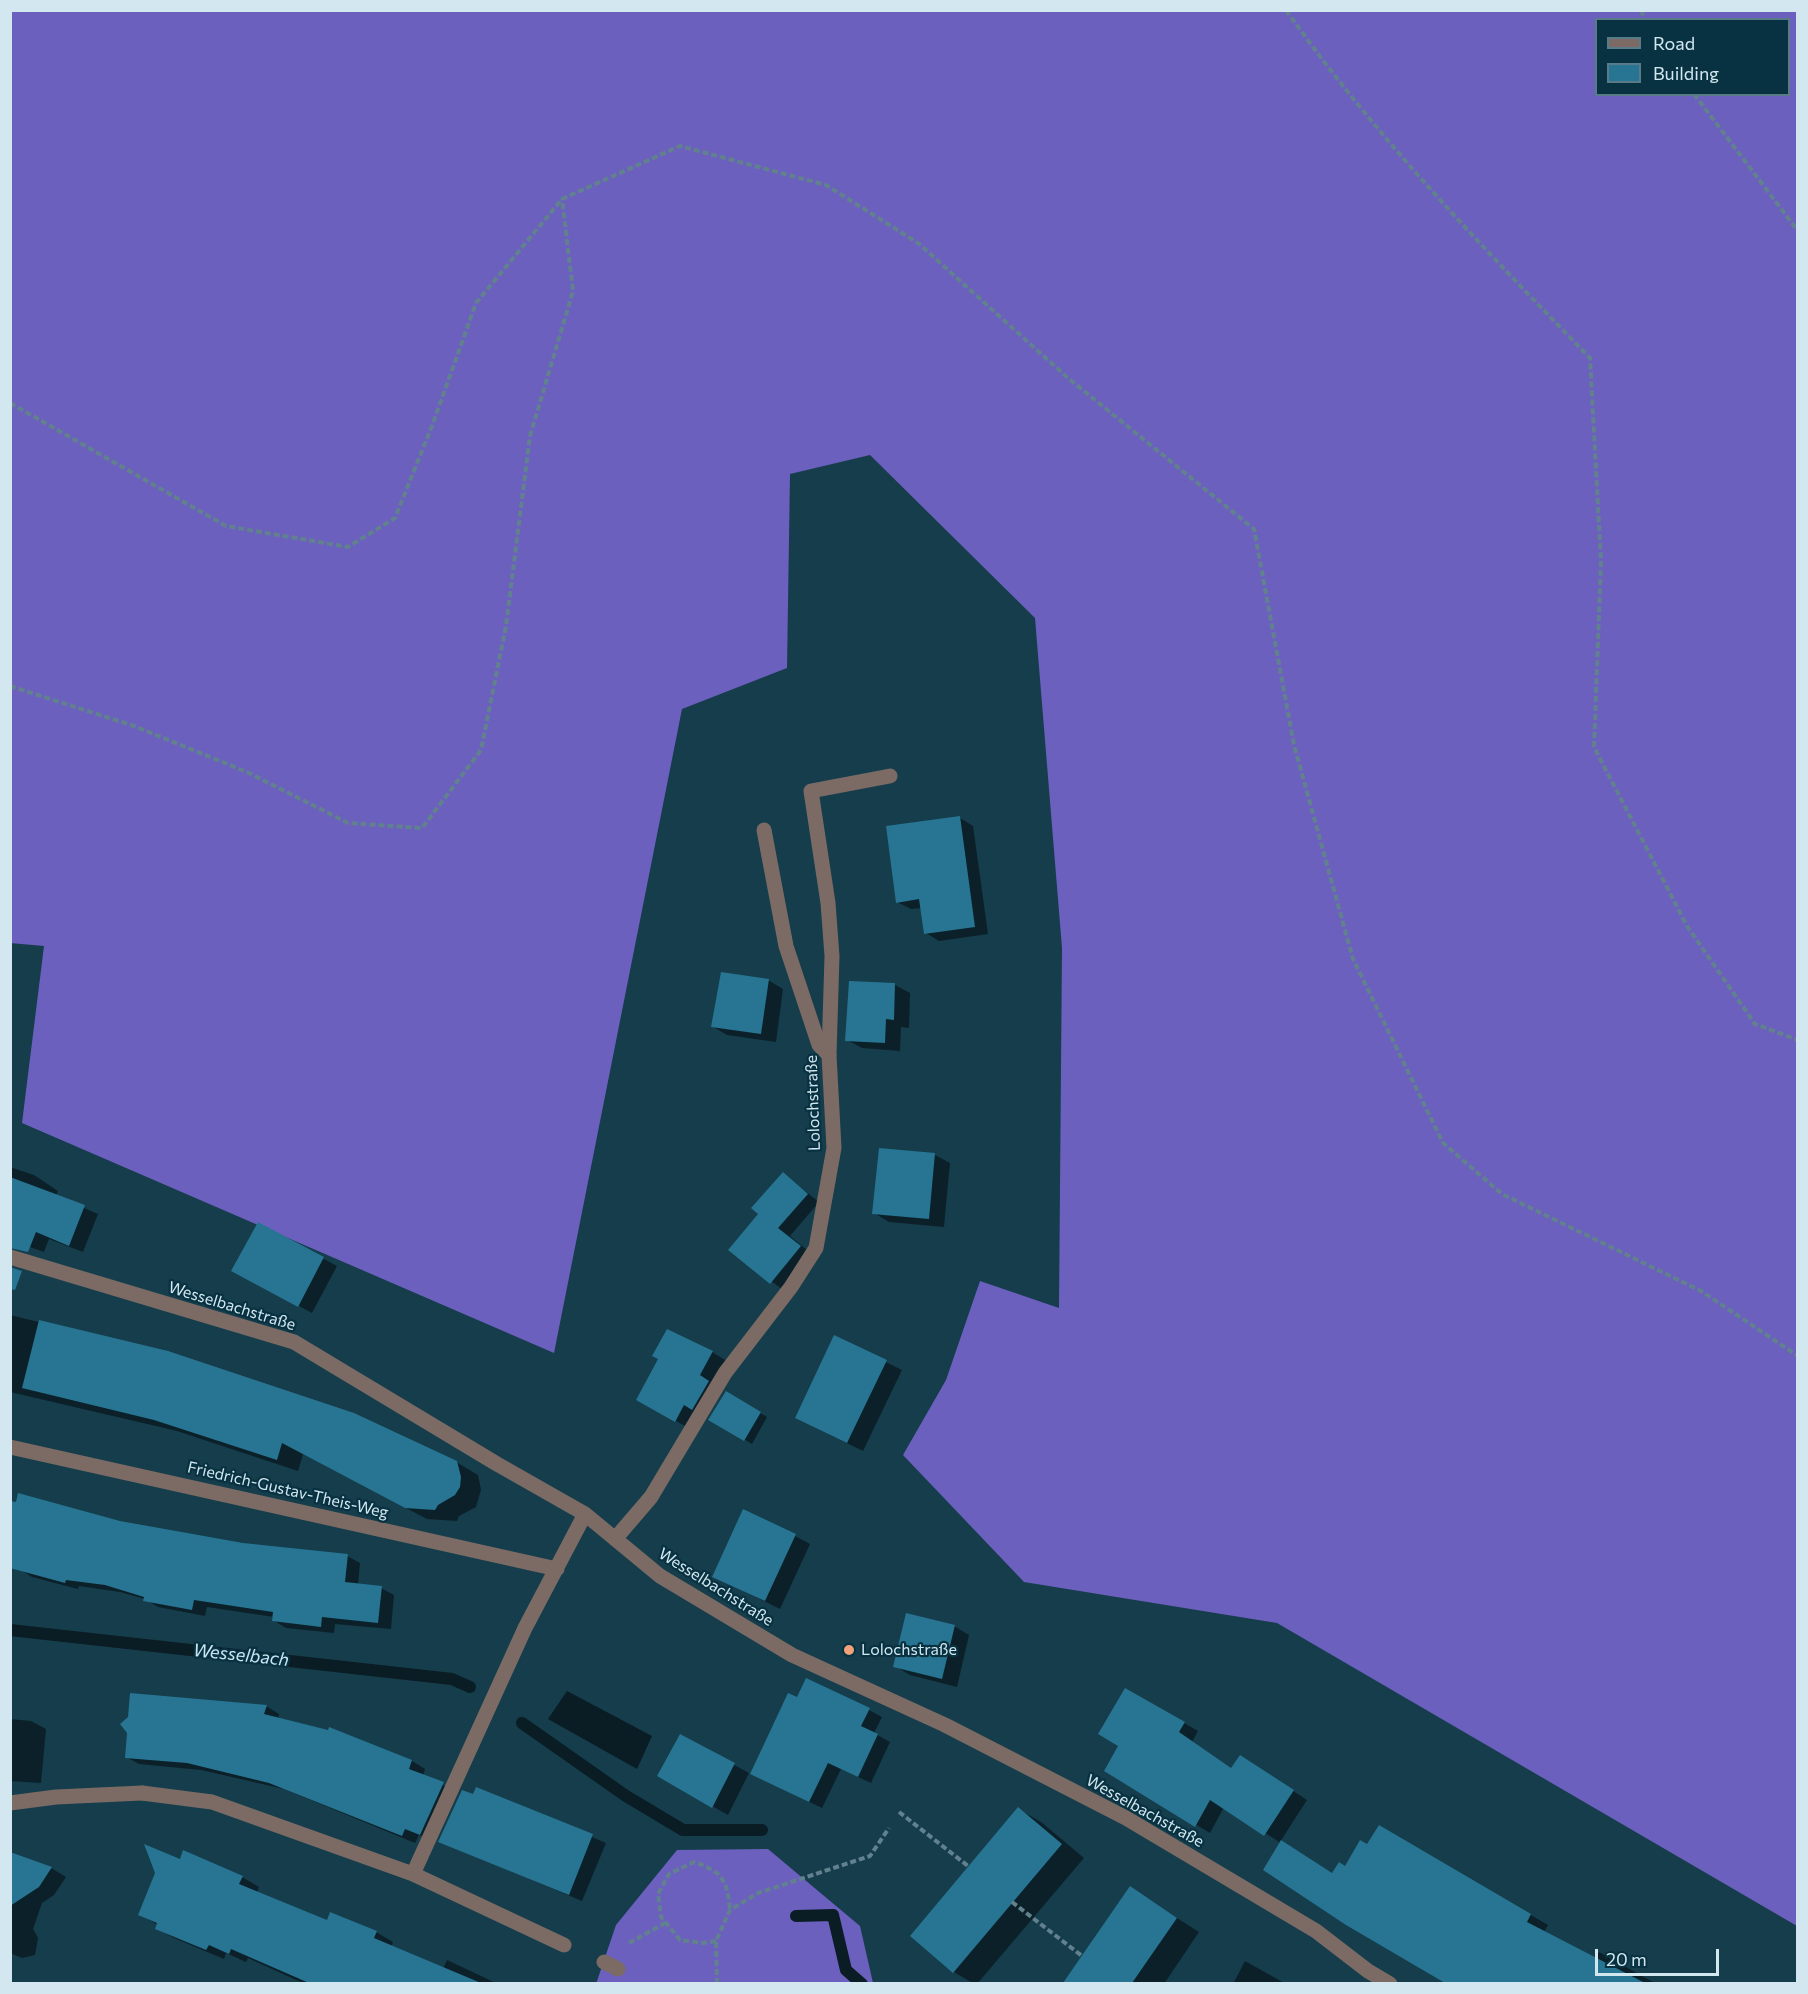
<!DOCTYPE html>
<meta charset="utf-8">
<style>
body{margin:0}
#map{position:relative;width:1808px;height:1994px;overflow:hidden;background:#153d4c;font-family:Commissioner,sans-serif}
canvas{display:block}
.frame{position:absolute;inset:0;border:12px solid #d2e7f0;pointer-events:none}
.legend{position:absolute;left:1595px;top:18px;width:195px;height:78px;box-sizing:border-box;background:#083241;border:2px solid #597a87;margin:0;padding:8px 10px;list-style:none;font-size:18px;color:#d2e7f0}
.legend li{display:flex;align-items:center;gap:12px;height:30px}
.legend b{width:30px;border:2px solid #597a87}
.scale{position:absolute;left:1595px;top:1949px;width:124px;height:27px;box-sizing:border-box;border:3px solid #d2e7f0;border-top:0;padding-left:8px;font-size:18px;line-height:21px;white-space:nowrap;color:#d2e7f0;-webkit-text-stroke:4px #083241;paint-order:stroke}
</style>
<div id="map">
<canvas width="1808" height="1994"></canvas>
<div class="frame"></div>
<ul class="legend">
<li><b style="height:8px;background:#7b6b64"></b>Road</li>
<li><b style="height:16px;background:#277592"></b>Building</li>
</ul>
<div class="scale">20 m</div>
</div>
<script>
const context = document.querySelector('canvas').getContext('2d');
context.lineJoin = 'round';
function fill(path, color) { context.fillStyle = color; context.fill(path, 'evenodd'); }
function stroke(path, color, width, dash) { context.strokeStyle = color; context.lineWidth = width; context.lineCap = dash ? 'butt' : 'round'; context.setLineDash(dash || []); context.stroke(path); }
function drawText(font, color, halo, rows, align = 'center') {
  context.font = font + ' Commissioner,sans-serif'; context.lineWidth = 4.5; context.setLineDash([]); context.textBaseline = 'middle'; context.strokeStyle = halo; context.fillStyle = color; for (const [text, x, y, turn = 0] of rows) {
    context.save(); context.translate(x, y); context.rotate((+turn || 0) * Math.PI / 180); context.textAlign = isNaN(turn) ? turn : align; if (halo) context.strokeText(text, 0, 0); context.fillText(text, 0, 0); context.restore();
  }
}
fill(new Path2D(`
 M 10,11 L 1797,11 L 1797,1926 L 1277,1623 L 1024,1582 L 903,1455 L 946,1380 L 980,1281 L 1059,1308 L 1062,948 L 1035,618 L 870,455 L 790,474 L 787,668 L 682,709 L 554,1353 L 22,1123 L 44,946 L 10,943 ZM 1596,20 L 1788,20 L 1788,94 L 1596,94 Z
 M 768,1849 L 860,1926 L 873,1983 L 596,1984 L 616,1925 L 677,1850 Z`), '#6c60be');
fill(new Path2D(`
 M 567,1691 L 652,1736 L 637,1769 L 548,1719 Z`), '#0a1d25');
fill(new Path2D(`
 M 960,818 L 973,826 L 988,934 L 939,941 L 926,933 L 922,908 L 911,909 L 897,902 Z
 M 768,980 L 783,989 L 776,1042 L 727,1035 L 712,1026 Z
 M 850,982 L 895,985 L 910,993 L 909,1028 L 901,1027 L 900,1051 L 862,1048 L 847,1040 Z
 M 935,1155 L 950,1163 L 944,1227 L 889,1222 L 874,1213 Z
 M 10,1167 L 34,1175 L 58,1191 L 56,1196 L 98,1214 L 83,1252 L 49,1239 L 44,1252 L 10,1240 Z
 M 783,1174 L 819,1202 L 790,1236 L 812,1254 L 783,1290 L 730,1250 L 760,1214 Z
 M 259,1224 L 337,1266 L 312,1313 L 247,1278 Z
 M 10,1315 L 167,1353 L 456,1462 L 478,1475 L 481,1490 L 476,1507 L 459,1516 L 457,1521 L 427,1519 L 303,1454 L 298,1471 L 177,1431 L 10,1392 Z
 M 835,1337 L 902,1370 L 863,1451 L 812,1426 Z
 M 712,1352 L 727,1361 L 690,1429 L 638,1399 Z
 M 726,1393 L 767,1417 L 752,1444 L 711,1419 Z
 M 119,1522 L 242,1545 L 347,1556 L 360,1563 L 358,1585 L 381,1588 L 394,1595 L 391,1629 L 335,1624 L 334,1633 L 286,1628 L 273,1620 L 274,1617 L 207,1607 L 205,1616 L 158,1607 L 145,1599 L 120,1592 L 79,1586 L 78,1589 L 32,1577 L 19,1569 Z
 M 795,1536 L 810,1544 L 780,1609 L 714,1576 Z
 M 954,1626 L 969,1635 L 957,1687 L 910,1675 L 895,1666 Z
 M 1126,1690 L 1198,1731 L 1192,1742 L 1232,1769 L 1254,1765 L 1307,1800 L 1280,1842 L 1333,1874 L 1346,1867 L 1368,1846 L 1379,1827 L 1548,1925 L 1544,1932 L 1596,1959 L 1599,1952 L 1653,1982 L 1652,1984 L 1448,1984 L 1347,1923 L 1281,1843 L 1224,1807 L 1210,1833 L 1106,1771 L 1120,1745 Z
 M 798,1699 L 869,1710 L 882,1717 L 874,1733 L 890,1742 L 871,1783 L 841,1769 L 822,1808 L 764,1780 Z
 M 266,1706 L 279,1714 L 278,1719 L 329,1732 L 330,1729 L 412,1761 L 425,1769 L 423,1776 L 456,1791 L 434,1841 L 419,1835 L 415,1843 L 284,1789 L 201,1770 L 139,1764 L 126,1757 Z
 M 10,1719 L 31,1721 L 46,1729 L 41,1783 L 10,1781 Z
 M 681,1736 L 749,1773 L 728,1815 L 659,1776 Z
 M 477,1789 L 606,1843 L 582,1901 L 440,1841 Z
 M 1018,1809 L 1041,1822 L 1084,1858 L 977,1984 L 974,1984 L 954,1972 Z
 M 10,1854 L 51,1868 L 66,1877 L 54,1895 L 42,1903 L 33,1929 L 38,1938 L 35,1955 L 22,1958 L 10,1953 Z
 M 180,1861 L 242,1877 L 259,1887 L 257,1893 L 328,1922 L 376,1932 L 393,1942 L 391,1947 L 443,1969 L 447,1960 L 498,1984 L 305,1984 L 248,1958 L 246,1962 L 226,1953 L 224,1959 L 174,1938 L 157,1929 L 158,1925 L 139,1914 Z
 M 1130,1888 L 1199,1932 L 1164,1984 L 1065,1984 Z
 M 1245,1961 L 1286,1984 L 1233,1984 Z`), '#0007');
stroke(new Path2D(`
 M 10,1630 L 452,1679 L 470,1687
 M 522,1723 L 626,1796 L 683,1830 L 762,1830
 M 796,1916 L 833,1915 L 846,1970 L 862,1984`), '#0a1d25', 12);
fill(new Path2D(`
 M 960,816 L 975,927 L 924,934 L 919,899 L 896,903 L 886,826 Z
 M 721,972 L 769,979 L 761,1034 L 711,1027 Z
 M 849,981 L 895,983 L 894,1020 L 886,1019 L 885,1043 L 845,1041 Z
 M 879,1148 L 935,1153 L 929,1219 L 872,1214 Z
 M 783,1172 L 808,1194 L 778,1228 L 801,1246 L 770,1284 L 728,1250 L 758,1214 L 751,1208 Z
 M 10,1177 L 85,1205 L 69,1246 L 36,1232 L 28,1252 L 10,1248 Z
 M 258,1222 L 324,1257 L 298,1307 L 231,1271 Z
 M 10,1267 L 22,1271 L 15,1290 L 10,1289 Z
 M 39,1320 L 168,1351 L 354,1413 L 457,1461 L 461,1477 L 460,1487 L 455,1495 L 438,1505 L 435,1510 L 405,1508 L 282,1443 L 277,1460 L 154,1420 L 22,1388 Z
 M 667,1329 L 713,1351 L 700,1375 L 709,1381 L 692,1410 L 684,1405 L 675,1422 L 636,1400 L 658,1359 L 652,1356 Z
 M 834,1335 L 887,1360 L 847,1443 L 795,1418 Z
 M 726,1391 L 761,1412 L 744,1441 L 708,1420 Z
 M 18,1493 L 120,1521 L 243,1543 L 348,1554 L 345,1582 L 382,1586 L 378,1623 L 322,1617 L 321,1627 L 272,1621 L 273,1612 L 194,1600 L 192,1610 L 143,1601 L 144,1597 L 105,1585 L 66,1580 L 65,1583 L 10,1568 L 10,1501 L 16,1502 Z
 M 743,1509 L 796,1534 L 765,1601 L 712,1577 Z
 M 906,1613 L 955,1625 L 942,1679 L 893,1667 Z
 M 806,1678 L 870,1708 L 861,1726 L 878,1734 L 858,1777 L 828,1763 L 809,1802 L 750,1774 L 788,1693 L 797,1697 Z
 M 1125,1688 L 1185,1722 L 1179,1732 L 1231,1768 L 1240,1755 L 1294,1790 L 1264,1836 L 1210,1800 L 1195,1827 L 1104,1771 L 1118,1746 L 1098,1734 Z
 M 130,1693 L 267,1705 L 264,1714 L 328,1730 L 329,1727 L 412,1760 L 409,1769 L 444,1782 L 420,1835 L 405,1829 L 402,1836 L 269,1783 L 187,1763 L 125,1758 L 127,1733 L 120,1724 L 128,1717 Z
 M 680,1734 L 735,1763 L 712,1808 L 657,1776 Z
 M 476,1787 L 593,1834 L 569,1895 L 438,1842 L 462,1790 L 473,1794 Z
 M 1018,1807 L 1062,1844 L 953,1973 L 910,1936 Z
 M 1379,1825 L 1531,1914 L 1527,1922 L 1645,1983 L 1445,1983 L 1346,1925 L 1263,1870 L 1281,1840 L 1332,1873 L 1339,1862 L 1345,1866 L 1360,1840 L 1367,1844 Z
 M 144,1844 L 180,1859 L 183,1850 L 243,1876 L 239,1884 L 327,1920 L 330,1912 L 377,1931 L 374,1938 L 481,1983 L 309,1983 L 231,1949 L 229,1954 L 209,1945 L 206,1950 L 155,1929 L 157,1923 L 138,1915 L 155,1873 Z
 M 10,1852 L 52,1867 L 39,1887 L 10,1906 Z
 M 1130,1886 L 1177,1918 L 1132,1983 L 1063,1983 Z`), '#277592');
stroke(new Path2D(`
 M 1286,10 C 1375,136 1483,248 1590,358 L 1601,562 L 1594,747 L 1687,926 L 1755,1024 L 1798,1040
 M 1641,10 L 1645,20
 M 1694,94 L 1798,231
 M 10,403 L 226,526 L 348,547 L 395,518 L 432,426 L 476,303 L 562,199 L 680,146 L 826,185 L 918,243 L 1068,378 L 1254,529 L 1294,745 L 1353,959 L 1443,1143 L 1502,1194 L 1701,1291 L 1798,1356
 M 10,686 L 134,726 L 247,772 L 348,823 L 422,828 L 481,750 L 506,626 L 530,436 L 573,291 L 562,199
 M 899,1812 L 968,1866
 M 1012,1902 L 1082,1956
 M 716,1941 L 703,1943 L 680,1940 L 661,1917 L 658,1894 L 669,1874 L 694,1862 C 723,1872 727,1880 730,1910
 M 629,1943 L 665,1923
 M 717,1984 L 716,1941 L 730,1910 L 758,1893 L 870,1856 L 889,1828`), '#61818e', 4, [6, 3]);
stroke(new Path2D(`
 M 764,830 L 786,946 L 819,1045 L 829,1055
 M 10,1803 L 56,1797 L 142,1793`), '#7b6b64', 15);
stroke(new Path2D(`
 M 10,1257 L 294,1342 L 497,1464 L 585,1514 L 660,1576 L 792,1655 L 945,1725 L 1126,1818 L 1316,1931 L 1368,1971 L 1390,1984
 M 10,1447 L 557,1569
 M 615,1539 L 651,1497 L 725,1373 L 791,1287 L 816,1248 L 834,1148 L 829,1055 L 832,956 L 828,903 L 811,791 L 890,776
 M 142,1793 L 212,1802 L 413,1874 L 525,1628 L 585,1514
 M 413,1874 L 564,1945
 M 604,1962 L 618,1969`), '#7b6b64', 15);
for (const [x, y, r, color] of [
 [849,1650,6,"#f1a27b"]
]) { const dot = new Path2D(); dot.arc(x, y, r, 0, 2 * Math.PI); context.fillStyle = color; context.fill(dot); stroke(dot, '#083241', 2); }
drawText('16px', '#d2e7f0', '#083241', [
 ["Lolochstraße",813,1103,-92],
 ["Wesselbachstraße",232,1306,17],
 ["Friedrich-Gustav-Theis-Weg",288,1490,13],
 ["Wesselbachstraße",716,1587,32],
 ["Wesselbachstraße",1145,1811,29]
]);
drawText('16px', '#d2e7f0', '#083241', [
 ["Lolochstraße",861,1650]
], 'left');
drawText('italic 18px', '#c9e6f2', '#083241', [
 ["Wesselbach",241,1655,6]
]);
</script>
